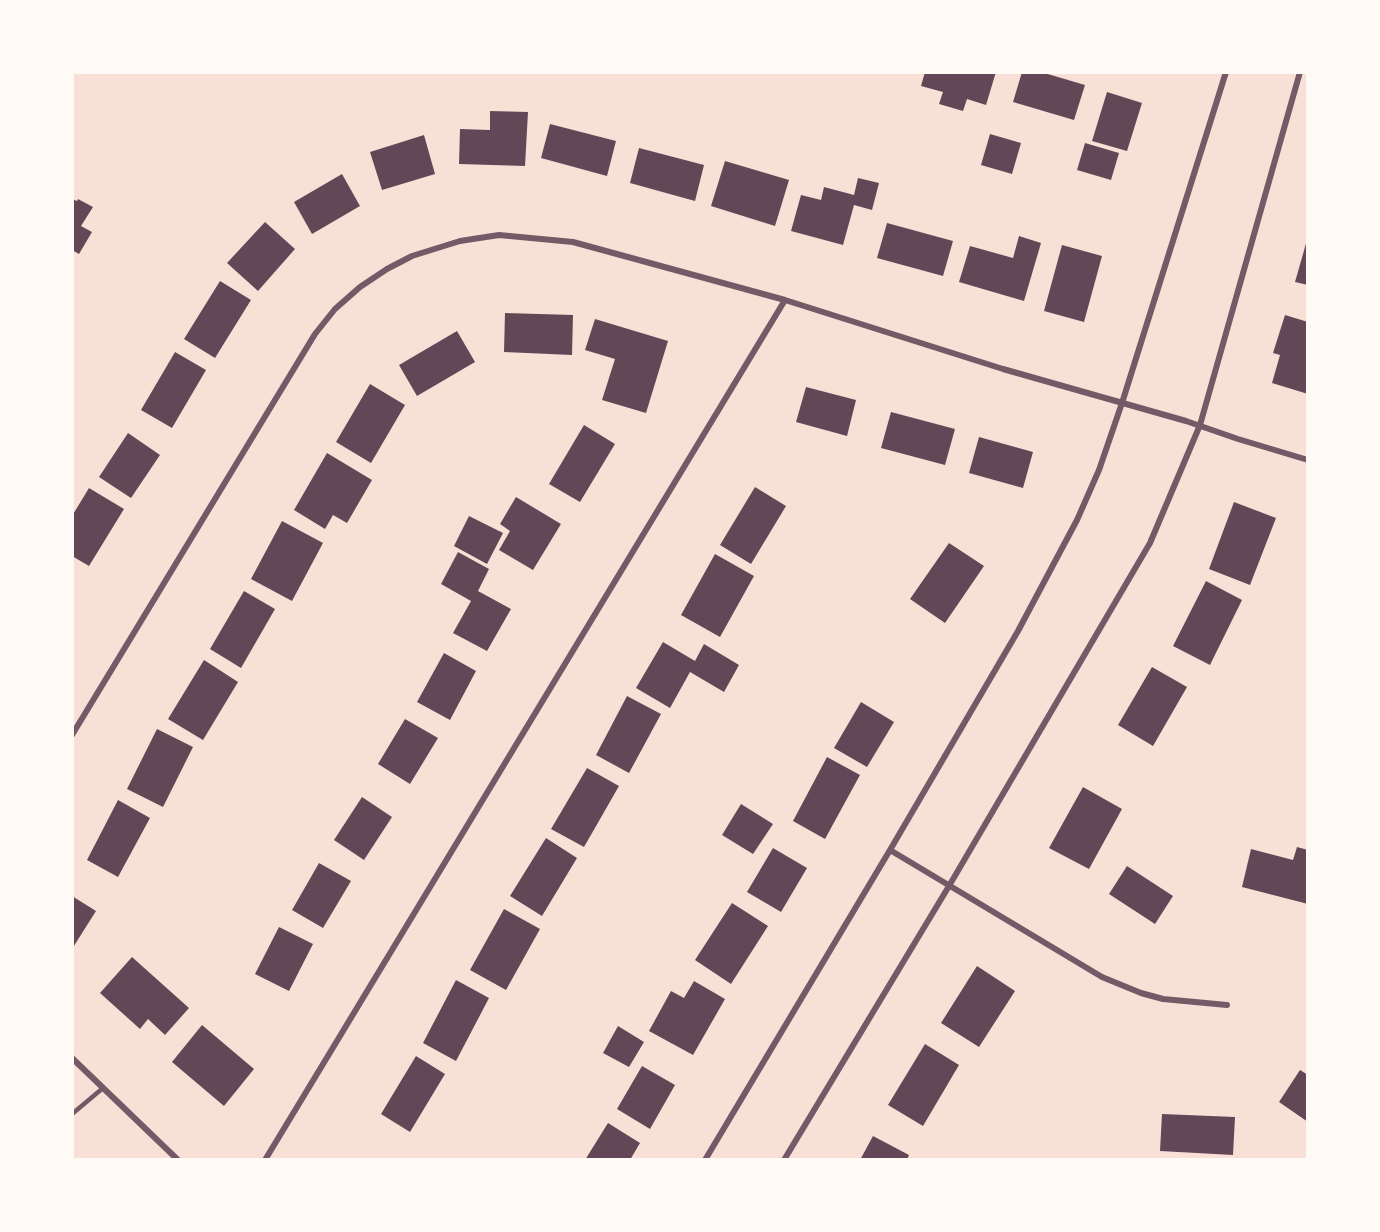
<!DOCTYPE html>
<style>
body{margin:0}
#map{position:relative;width:1380px;height:1232px;overflow:hidden;background:#f7e1d7;font-family:Commissioner,sans-serif}
canvas{display:block}
.frame{position:absolute;inset:0;border:74px solid #fffaf5;pointer-events:none}
</style>
<div id="map">
<canvas width="1380" height="1232"></canvas>
<div class="frame"></div>
</div>
<script>
const context = document.querySelector('canvas').getContext('2d');
context.lineJoin = 'round';
function fill(path, color) { context.fillStyle = color; context.fill(path, 'evenodd'); }
function stroke(path, color, width, dash) { context.strokeStyle = color; context.lineWidth = width; context.lineCap = dash ? 'butt' : 'round'; context.setLineDash(dash || []); context.stroke(path); }
fill(new Path2D(`
 M 925,72 L 996,72 L 986,105 L 967,99 L 963,111 L 939,104 L 943,92 L 921,86 Z
 M 1022,72 L 1041,72 L 1085,85 L 1074,120 L 1013,102 Z
 M 1107,92 L 1142,103 L 1127,151 L 1092,141 Z
 M 490,111 L 528,112 L 525,166 L 459,164 L 460,129 L 490,130 Z
 M 550,124 L 616,141 L 607,176 L 541,158 Z
 M 990,134 L 1021,143 L 1012,174 L 981,165 Z
 M 424,135 L 435,174 L 382,190 L 370,152 Z
 M 1085,143 L 1119,153 L 1111,180 L 1077,170 Z
 M 639,148 L 704,165 L 695,201 L 630,183 Z
 M 725,161 L 789,180 L 775,226 L 711,206 Z
 M 342,174 L 360,206 L 312,234 L 294,202 Z
 M 858,178 L 879,183 L 872,210 L 854,205 L 843,245 L 791,231 L 801,195 L 821,200 L 824,187 L 854,195 Z
 M 72,199 L 77,201 L 78,199 L 93,207 L 81,226 L 92,232 L 79,254 L 72,250 Z
 M 265,222 L 295,249 L 258,291 L 227,263 Z
 M 887,223 L 953,241 L 943,276 L 877,258 Z
 M 1019,236 L 1041,243 L 1024,301 L 959,282 L 970,246 L 1013,258 Z
 M 1307,240 L 1308,240 L 1308,285 L 1295,282 Z
 M 1062,245 L 1102,256 L 1084,322 L 1044,311 Z
 M 220,281 L 251,300 L 215,358 L 184,339 Z
 M 505,313 L 573,315 L 572,355 L 504,352 Z
 M 1285,315 L 1308,322 L 1308,394 L 1272,383 L 1280,355 L 1273,353 Z
 M 595,319 L 668,341 L 646,413 L 602,400 L 615,359 L 585,350 Z
 M 457,331 L 475,362 L 417,396 L 399,365 Z
 M 175,352 L 206,370 L 172,428 L 141,410 Z
 M 370,384 L 405,405 L 371,463 L 336,442 Z
 M 806,387 L 856,400 L 847,436 L 796,422 Z
 M 891,412 L 955,429 L 945,465 L 881,448 Z
 M 584,425 L 615,444 L 580,502 L 549,484 Z
 M 128,433 L 160,455 L 131,498 L 99,477 Z
 M 979,437 L 1033,452 L 1023,488 L 969,473 Z
 M 327,453 L 372,480 L 347,523 L 333,515 L 325,529 L 294,510 Z
 M 755,487 L 786,506 L 751,564 L 720,545 Z
 M 89,488 L 124,509 L 89,566 L 72,556 L 72,516 Z
 M 516,497 L 561,524 L 533,570 L 499,550 L 510,531 L 500,524 Z
 M 1234,502 L 1276,518 L 1250,585 L 1209,569 Z
 M 469,516 L 503,533 L 487,564 L 454,546 Z
 M 282,521 L 323,543 L 292,601 L 251,579 Z
 M 949,543 L 984,566 L 945,623 L 910,599 Z
 M 458,552 L 489,569 L 478,591 L 511,609 L 487,651 L 453,633 L 471,601 L 441,584 Z
 M 715,554 L 754,576 L 720,637 L 681,615 Z
 M 1206,581 L 1242,600 L 1210,665 L 1173,646 Z
 M 244,591 L 275,609 L 241,668 L 210,649 Z
 M 663,642 L 695,661 L 704,644 L 739,665 L 724,692 L 690,672 L 670,708 L 636,688 Z
 M 444,653 L 476,671 L 450,720 L 417,702 Z
 M 204,660 L 238,682 L 203,740 L 168,719 Z
 M 1152,667 L 1187,687 L 1153,746 L 1118,725 Z
 M 627,696 L 661,714 L 629,773 L 596,755 Z
 M 861,702 L 894,722 L 867,767 L 834,748 Z
 M 405,719 L 438,738 L 410,784 L 378,764 Z
 M 157,729 L 193,747 L 163,807 L 127,789 Z
 M 827,757 L 860,775 L 825,839 L 793,821 Z
 M 587,768 L 619,786 L 584,847 L 551,829 Z
 M 1083,787 L 1122,809 L 1089,869 L 1049,848 Z
 M 362,797 L 392,817 L 364,860 L 334,840 Z
 M 118,800 L 150,818 L 118,877 L 87,860 Z
 M 741,804 L 773,824 L 753,854 L 722,835 Z
 M 546,838 L 577,858 L 542,916 L 510,896 Z
 M 1297,847 L 1308,850 L 1308,904 L 1242,887 L 1251,849 L 1293,860 Z
 M 773,848 L 807,868 L 781,912 L 747,892 Z
 M 319,863 L 351,881 L 323,928 L 292,910 Z
 M 1127,866 L 1173,896 L 1155,924 L 1109,894 Z
 M 72,896 L 96,911 L 72,949 Z
 M 732,903 L 768,926 L 731,984 L 695,960 Z
 M 504,909 L 540,929 L 506,990 L 470,970 Z
 M 279,927 L 313,944 L 289,991 L 255,974 Z
 M 132,957 L 189,1008 L 165,1035 L 148,1019 L 140,1029 L 100,993 Z
 M 977,966 L 1015,991 L 979,1047 L 941,1023 Z
 M 456,980 L 489,998 L 456,1061 L 423,1043 Z
 M 694,981 L 725,999 L 693,1055 L 649,1031 L 671,991 L 684,998 Z
 M 202,1025 L 254,1069 L 224,1106 L 172,1062 Z
 M 618,1026 L 644,1042 L 629,1067 L 603,1053 Z
 M 925,1044 L 959,1065 L 923,1126 L 888,1105 Z
 M 416,1056 L 445,1074 L 410,1132 L 381,1114 Z
 M 642,1066 L 675,1085 L 650,1129 L 617,1109 Z
 M 1300,1070 L 1308,1075 L 1308,1122 L 1279,1102 Z
 M 1162,1114 L 1235,1117 L 1233,1155 L 1160,1151 Z
 M 608,1123 L 640,1143 L 630,1160 L 585,1160 Z
 M 873,1136 L 909,1155 L 907,1160 L 860,1160 Z`), '#644757');
stroke(new Path2D(`
 M 72,1114 L 103,1088`), '#755966', 4.5);
stroke(new Path2D(`
 M 72,735 L 315,334 L 335,309 L 360,287 L 387,269 L 412,256 L 460,241 L 499,235 L 573,242 L 785,300 L 1003,369 L 1186,421 L 1238,439 L 1308,460
 M 890,850 L 1102,977 L 1141,993 L 1163,999 L 1227,1005
 M 72,1058 L 178,1160
 M 265,1160 L 785,300
 M 705,1160 L 890,850 L 1018,631 L 1077,520 L 1099,470 L 1122,403 L 1226,72
 M 784,1160 L 949,886 L 1150,543 L 1200,425 L 1300,72`), '#755966', 6);
</script>
